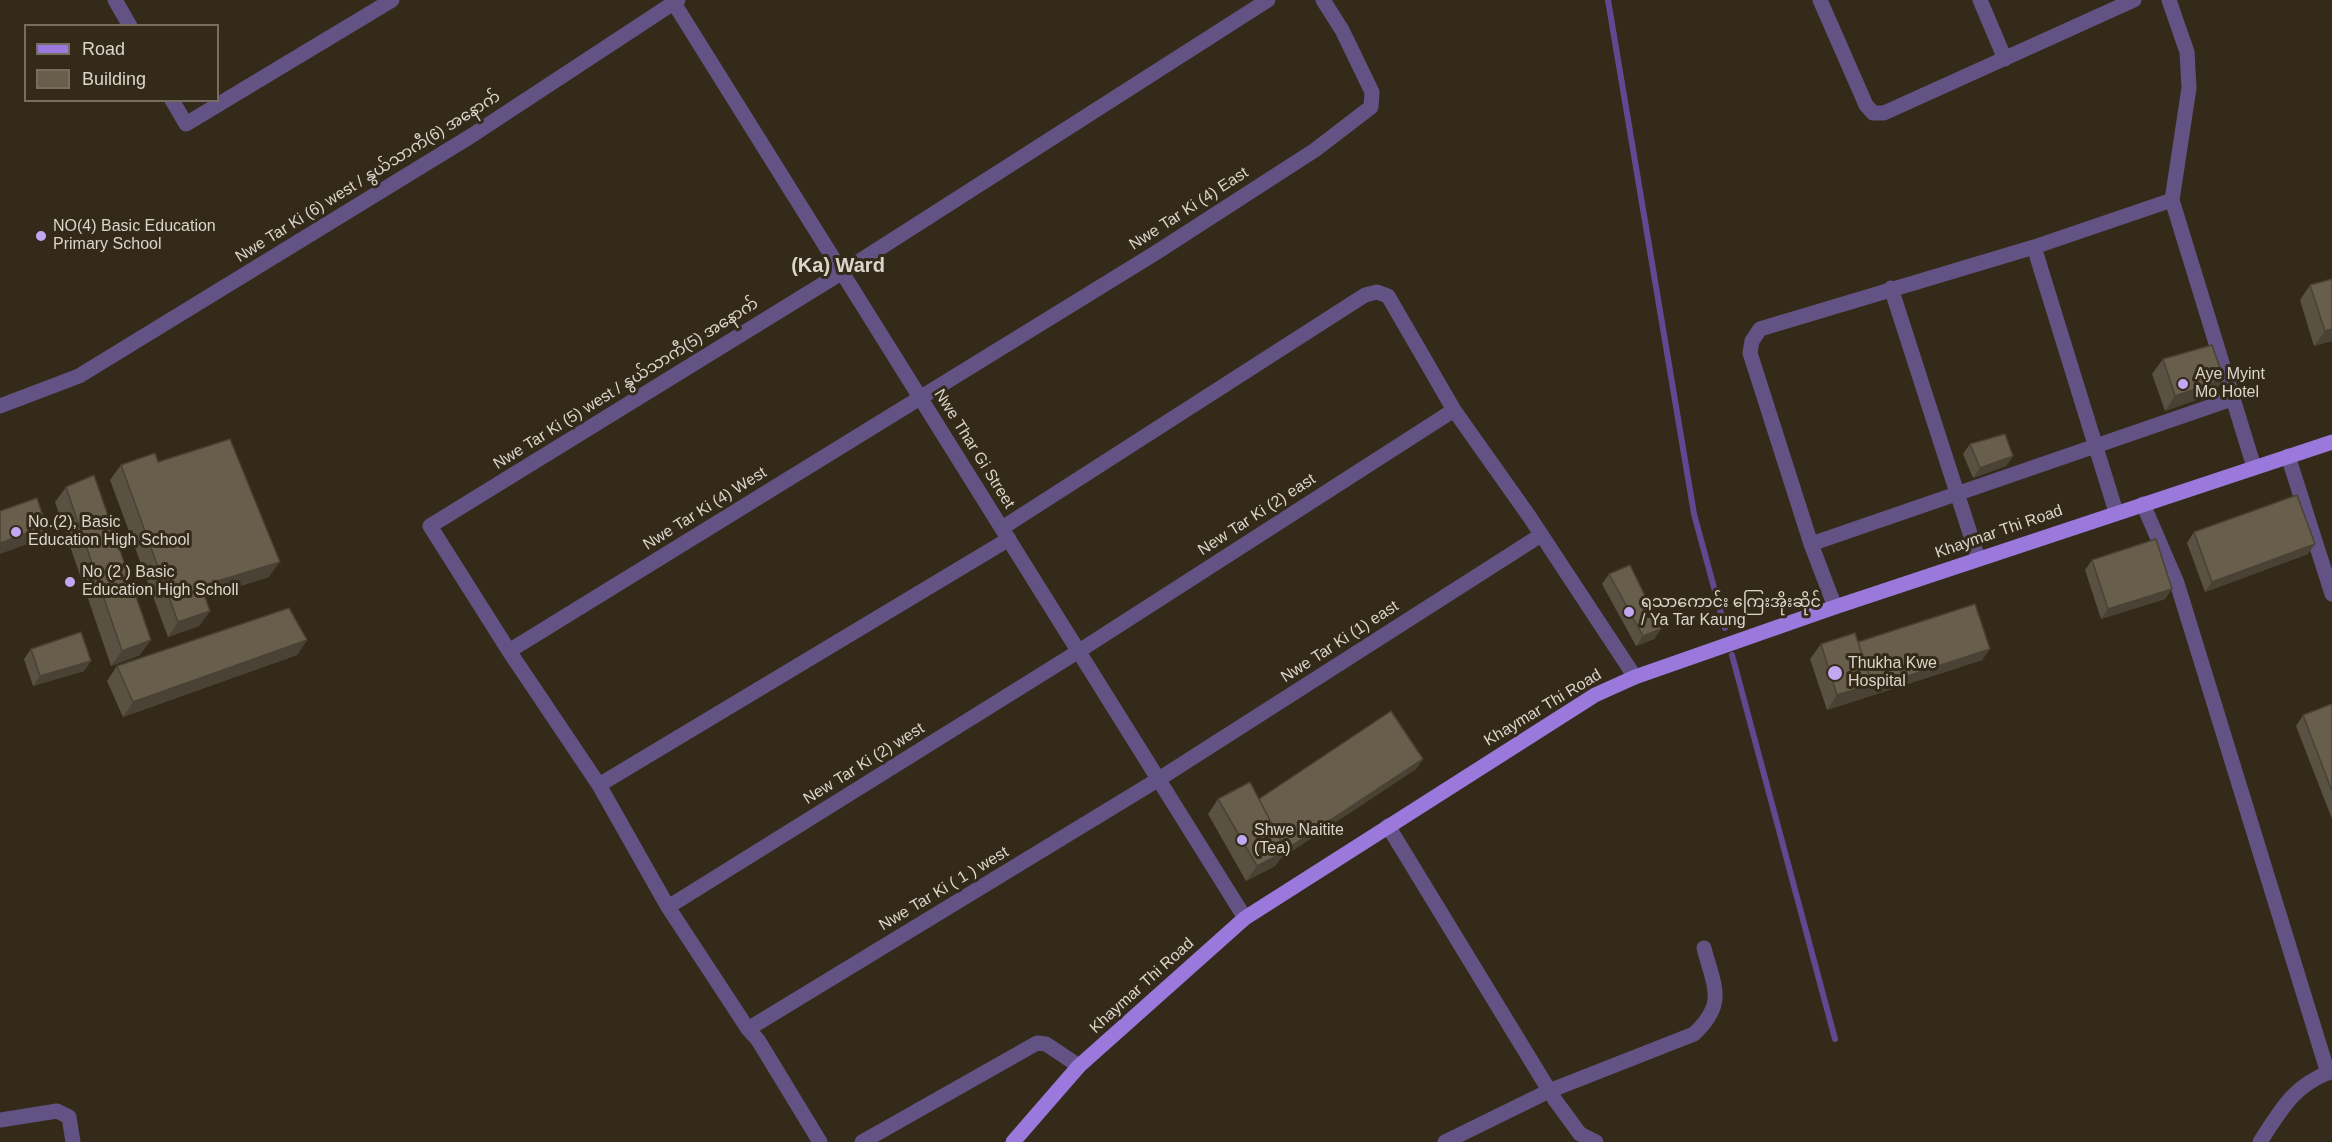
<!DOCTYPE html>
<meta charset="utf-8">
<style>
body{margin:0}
#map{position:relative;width:2332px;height:1142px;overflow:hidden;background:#332a19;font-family:Arial,sans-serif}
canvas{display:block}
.legend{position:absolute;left:24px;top:24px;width:195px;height:78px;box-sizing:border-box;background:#332a19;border:2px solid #766e60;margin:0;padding:8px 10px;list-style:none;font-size:18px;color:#dbd5cb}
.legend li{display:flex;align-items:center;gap:12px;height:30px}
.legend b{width:30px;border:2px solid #766e60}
</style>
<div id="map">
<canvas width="2332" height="1142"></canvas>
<ul class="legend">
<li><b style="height:8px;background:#9b78dc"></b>Road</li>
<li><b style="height:16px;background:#685e4c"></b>Building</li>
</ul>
</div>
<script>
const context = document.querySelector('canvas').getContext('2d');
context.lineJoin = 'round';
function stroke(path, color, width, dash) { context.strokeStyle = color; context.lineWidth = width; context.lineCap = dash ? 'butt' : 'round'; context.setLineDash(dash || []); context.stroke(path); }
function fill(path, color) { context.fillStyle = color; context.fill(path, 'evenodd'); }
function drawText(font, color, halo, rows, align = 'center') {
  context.font = font + ' Arial,"Noto Sans Myanmar",sans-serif'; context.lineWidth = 6; context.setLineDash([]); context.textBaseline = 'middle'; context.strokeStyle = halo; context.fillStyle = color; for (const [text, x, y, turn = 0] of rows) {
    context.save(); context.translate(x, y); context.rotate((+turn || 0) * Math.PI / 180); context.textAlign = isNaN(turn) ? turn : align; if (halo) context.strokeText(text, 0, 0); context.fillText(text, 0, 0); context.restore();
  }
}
stroke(new Path2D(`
 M 1608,0 L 1694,514 L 1725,628
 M 1732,655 L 1835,1039`), '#624890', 6);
stroke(new Path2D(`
 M 115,0 L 130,26
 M 672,0 L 1245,918
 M 1820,0 L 1866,105 L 1873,113 L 1884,113 L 2134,0
 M 1980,0 L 2005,59
 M 2169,0 L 2187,52 L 2189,88 L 2172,200 L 2254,467
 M 172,100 L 186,124 L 392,0
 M 2034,247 L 2116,512
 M 1891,288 L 1978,558
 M 0,406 L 79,376 L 471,136 L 678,0
 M 2288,456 L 2332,594
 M 2143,504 L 2177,583 L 2328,1073
 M 1002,528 L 1365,295 L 1377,292 L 1388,296 L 1454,410 L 1529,516 L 1635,677
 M 1811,544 L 2232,399
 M 1835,607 L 1811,544 L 1750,353 L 1752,341 L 1760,329 L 2034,247 L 2172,200
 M 509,651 L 1157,252 L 1315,150 L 1371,107 L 1372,92 L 1342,30 L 1323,0
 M 599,785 L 1009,539
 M 1388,826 L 1555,1100 L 1580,1134 L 1596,1142
 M 668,907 L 1079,651 L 1454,410
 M 748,1029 L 1159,779 L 1541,535
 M 0,1120 L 57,1111 L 69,1117 L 73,1142
 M 820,1142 L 758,1040 L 748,1029 L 668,907 L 599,785 L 509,651 L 430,526 L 841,273 L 1268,0
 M 862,1142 L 1037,1043 L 1046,1044 L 1079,1066
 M 1445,1142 L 1549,1091 L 1694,1034 C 1727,1003 1714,987 1704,948
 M 2260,1142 C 2282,1108 2293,1086 2332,1071`), '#635384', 15);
stroke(new Path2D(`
 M 1013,1142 L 1079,1066 L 1245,918 L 1595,695 L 1635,677 L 1835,607 L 2332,442`), '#9b78dc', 15);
fill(new Path2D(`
 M 2310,285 L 2332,341 L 2314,346 L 2300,300 Z
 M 2163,359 L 2213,394 L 2165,411 L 2152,374 Z
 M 1970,444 L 2013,456 L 2006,466 L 1973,478 L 1963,454 Z
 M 158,462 L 269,577 L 205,597 L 210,611 L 199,626 L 168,637 L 110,480 L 121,465 Z
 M 66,487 L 140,655 L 111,666 L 55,502 Z
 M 2194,532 L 2308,554 L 2205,592 L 2187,543 Z
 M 2092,560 L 2172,589 L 2165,599 L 2101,619 L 2085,570 Z
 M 1609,574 L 1661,629 L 1654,639 L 1636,646 L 1602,584 Z
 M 307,640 L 297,655 L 123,717 L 107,681 L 117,666 Z
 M 1858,642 L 1990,649 L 1982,660 L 1827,710 L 1810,659 L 1821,644 Z
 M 31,649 L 91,661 L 84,671 L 33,686 L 24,659 Z
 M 2332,704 L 2332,819 L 2296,726 L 2303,715 Z
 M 1423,759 L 1416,769 L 1280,859 L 1275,866 L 1246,881 L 1208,814 L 1218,799 L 1259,799 Z`), '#595141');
fill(new Path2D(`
 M 2332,329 L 2332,341 L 2314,346 L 2325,331 Z
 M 2224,379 L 2213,394 L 2165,411 L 2175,396 Z
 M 2013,456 L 2006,466 L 1973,478 L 1980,468 Z
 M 46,526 L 36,541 L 0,554 L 0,543 Z
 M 2315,544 L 2308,554 L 2205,592 L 2212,582 Z
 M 280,562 L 269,577 L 191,601 L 201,586 Z
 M 2172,589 L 2165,599 L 2101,619 L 2108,609 Z
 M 210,611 L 199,626 L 168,637 L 178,622 Z
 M 1661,629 L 1654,639 L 1636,646 L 1643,636 Z
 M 151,640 L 140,655 L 111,666 L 122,651 Z
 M 307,640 L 297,655 L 123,717 L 133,702 Z
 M 1990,649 L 1982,660 L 1827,710 L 1837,695 L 1872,684 Z
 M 91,661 L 84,671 L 33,686 L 40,676 Z
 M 1423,759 L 1416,769 L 1280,859 L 1287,849 Z
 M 1286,851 L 1275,866 L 1246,881 L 1257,866 Z`), '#494235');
const building = new Path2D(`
 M 2332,279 L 2332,329 L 2325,331 L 2310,285 Z
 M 2212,345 L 2224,379 L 2175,396 L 2163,359 Z
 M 2005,434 L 2013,456 L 1980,468 L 1970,444 Z
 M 230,439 L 280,562 L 201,586 L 210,611 L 178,622 L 121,465 L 155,453 L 158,462 Z
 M 94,475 L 151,640 L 122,651 L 66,487 Z
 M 2297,495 L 2315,544 L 2212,582 L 2194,532 Z
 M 37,498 L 46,526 L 0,543 L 0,511 Z
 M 2156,539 L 2172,589 L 2108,609 L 2092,560 Z
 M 1630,565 L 1661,629 L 1643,636 L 1609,574 Z
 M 1975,604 L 1990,649 L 1868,689 L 1872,684 L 1858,642 Z
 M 289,608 L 307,640 L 133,702 L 117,666 Z
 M 81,632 L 91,661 L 40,676 L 31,649 Z
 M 1855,633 L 1872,684 L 1837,695 L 1821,644 Z
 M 2332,704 L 2332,791 L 2303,715 Z
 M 1391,711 L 1423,759 L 1287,849 L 1277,834 L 1259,799 Z
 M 1250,782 L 1286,851 L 1257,866 L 1218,799 Z`);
fill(building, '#685e4c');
stroke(building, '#494235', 1.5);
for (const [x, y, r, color] of [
 [41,236,6,"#c0a8f3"],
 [2183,384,6,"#c0a8f3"],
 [16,532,6,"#c0a8f3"],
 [70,582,6,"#c0a8f3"],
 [1629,612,6,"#c0a8f3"],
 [1835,673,8,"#c0a8f3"],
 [1242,840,6,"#c0a8f3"]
]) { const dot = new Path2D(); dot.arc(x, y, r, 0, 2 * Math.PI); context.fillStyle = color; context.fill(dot); stroke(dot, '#332a19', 2); }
drawText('16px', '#dbd5cb', '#332a19', [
 ["Nwe Tar Ki (6) west / နွယ်သာကီ(6) အနောက်",368,177,-32],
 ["Nwe Tar Ki (4) East",1189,209,-33],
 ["Nwe Tar Ki (5) west / နွယ်သာကီ(5) အနောက်",626,384,-32],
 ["Nwe Thar Gi Street",974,449,58],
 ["Nwe Tar Ki (4) West",705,509,-32],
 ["New Tar Ki (2) east",1257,515,-33],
 ["Khaymar Thi Road",1999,532,-19],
 ["Nwe Tar Ki (1) east",1340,642,-33],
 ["Khaymar Thi Road",1543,708,-31],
 ["New Tar Ki (2) west",864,764,-32],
 ["Nwe Tar Ki ( 1 ) west",944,889,-31],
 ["Khaymar Thi Road",1142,986,-42]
]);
drawText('16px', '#dbd5cb', '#332a19', [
 ["NO(4) Basic Education",53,227],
 ["Primary School",53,245],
 ["Aye Myint",2195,375],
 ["Mo Hotel",2195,393],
 ["No.(2), Basic",28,523],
 ["Education High School",28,541],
 ["No (2 ) Basic",82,573],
 ["Education High Scholl",82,591],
 ["ရသာကောင်း ကြေးအိုးဆိုင်",1641,603],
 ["/ Ya Tar Kaung",1641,621],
 ["Thukha Kwe",1848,664],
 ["Hospital",1848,682],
 ["Shwe Naitite",1254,831],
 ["(Tea)",1254,849]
], 'left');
drawText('bold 20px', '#dbd5cb', '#332a19', [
 ["(Ka) Ward",838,266]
]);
</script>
